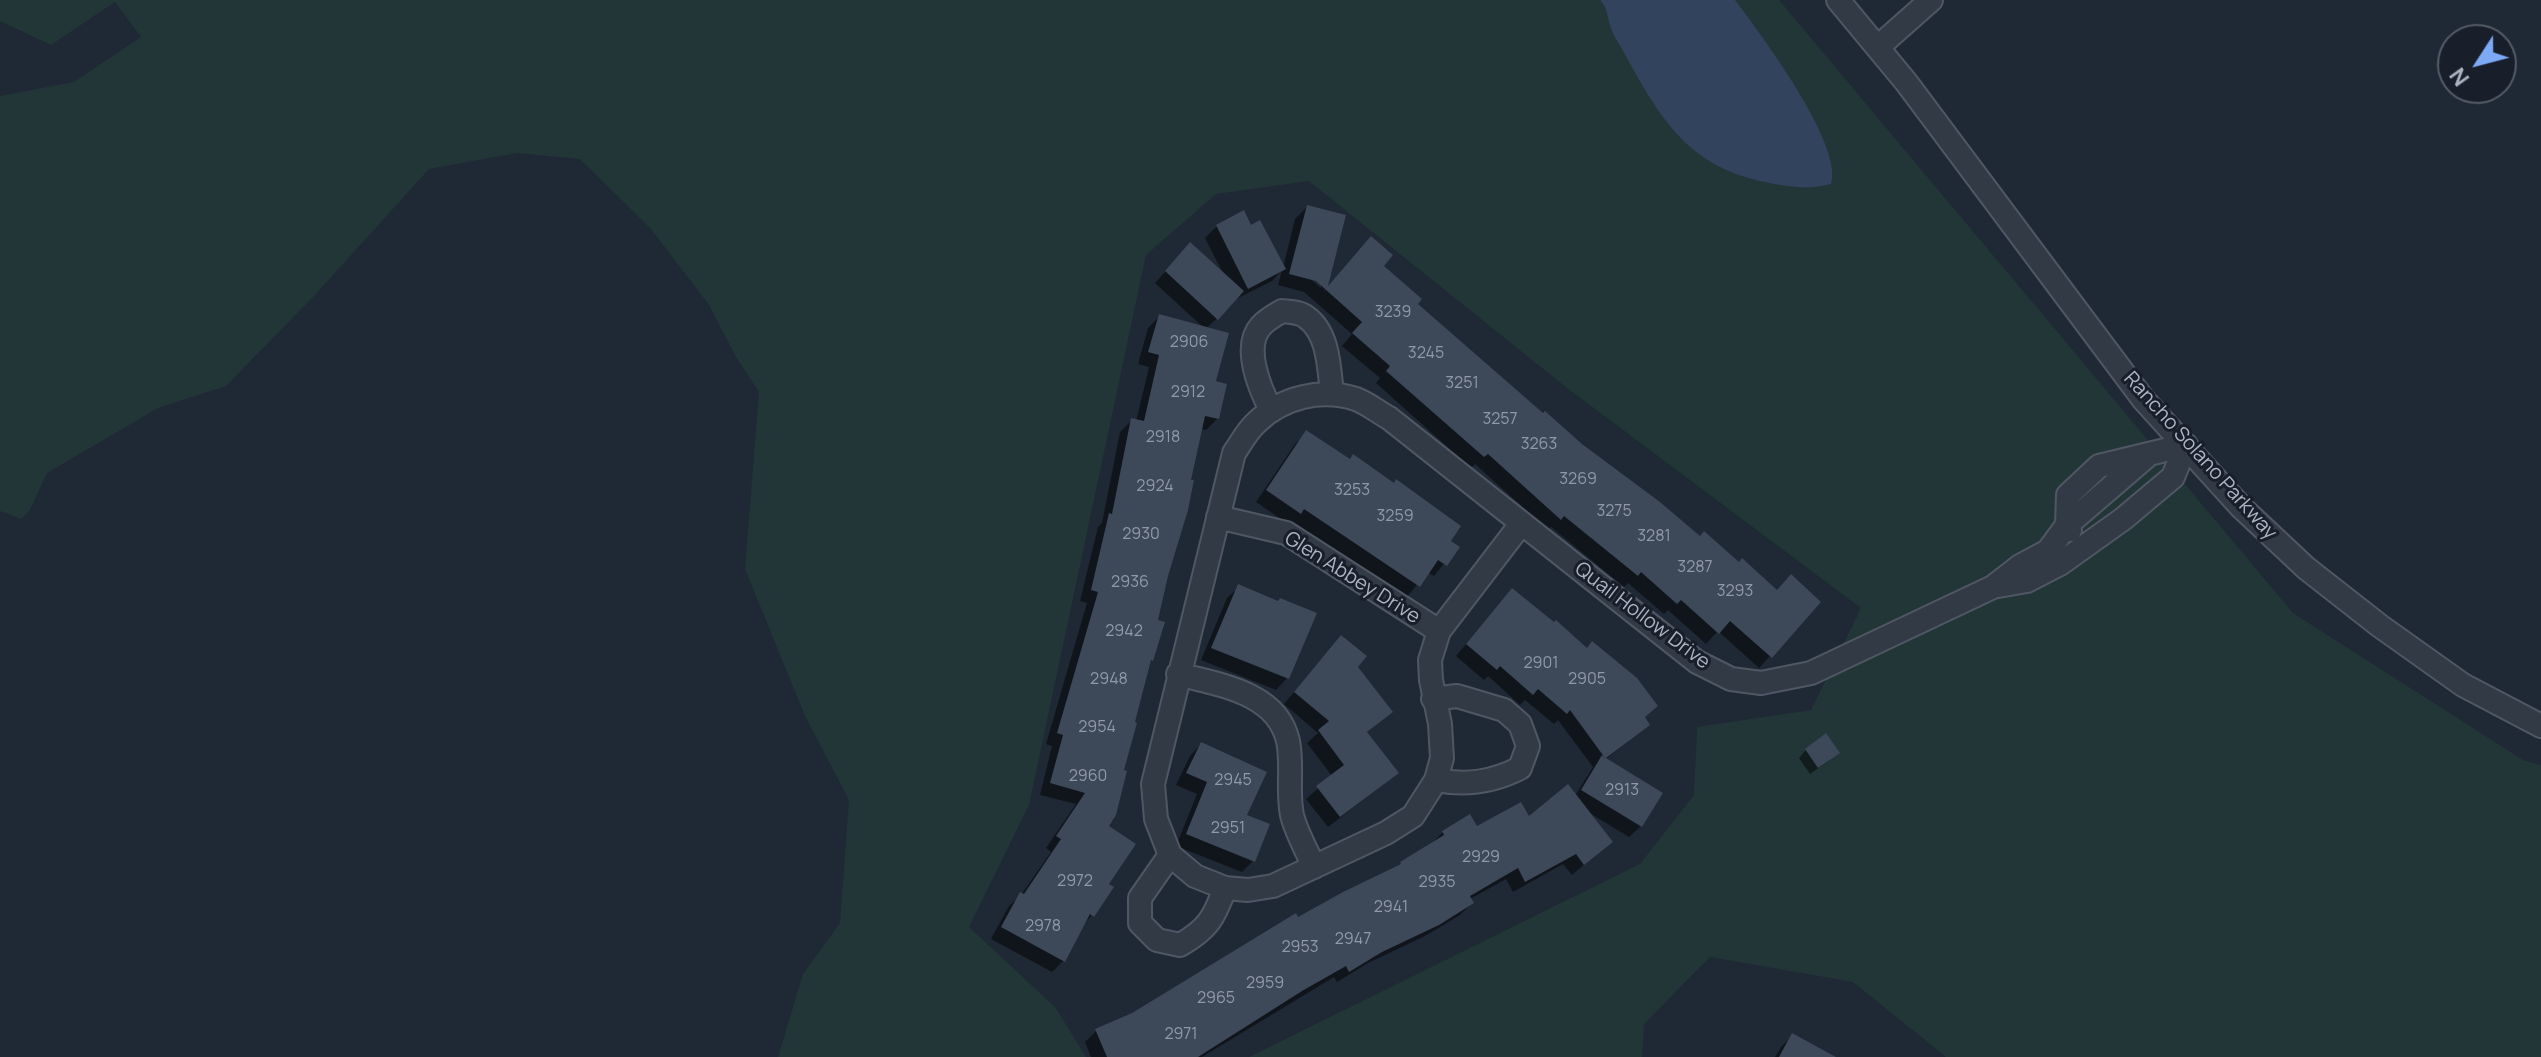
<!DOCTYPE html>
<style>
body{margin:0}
#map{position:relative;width:2541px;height:1057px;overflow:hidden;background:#1f2835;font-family:Manrope,sans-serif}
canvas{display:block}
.north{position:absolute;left:2437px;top:24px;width:80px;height:80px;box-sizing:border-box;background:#181f2a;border:2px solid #535b67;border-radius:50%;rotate:234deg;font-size:22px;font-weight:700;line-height:32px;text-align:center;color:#acb4c3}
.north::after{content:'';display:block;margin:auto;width:28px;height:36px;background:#7da9f7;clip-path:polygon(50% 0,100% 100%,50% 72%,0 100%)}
</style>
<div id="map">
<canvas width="2541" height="1057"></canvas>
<div class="north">N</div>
</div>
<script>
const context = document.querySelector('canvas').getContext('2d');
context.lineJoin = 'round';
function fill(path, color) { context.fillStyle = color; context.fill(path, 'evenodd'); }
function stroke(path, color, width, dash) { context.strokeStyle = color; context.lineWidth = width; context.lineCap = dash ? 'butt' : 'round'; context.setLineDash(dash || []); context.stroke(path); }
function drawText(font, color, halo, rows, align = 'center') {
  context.font = font + ' Manrope,sans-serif'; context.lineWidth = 6; context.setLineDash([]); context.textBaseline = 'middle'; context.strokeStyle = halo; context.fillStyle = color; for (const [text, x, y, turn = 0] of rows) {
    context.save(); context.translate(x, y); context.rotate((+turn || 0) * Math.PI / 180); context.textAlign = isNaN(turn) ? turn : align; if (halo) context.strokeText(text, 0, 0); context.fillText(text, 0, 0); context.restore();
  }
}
fill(new Path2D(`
 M 0,0 L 1779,0 L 2293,613 L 2523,760 L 2541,765 L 2541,1057 L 1946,1057 L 1853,982 L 1710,957 L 1644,1024 L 1642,1057 L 1249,1057 L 1640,864 L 1694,795 L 1697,727 L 1811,710 L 1861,608 L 1567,388 L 1309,181 L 1216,194 L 1146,255 L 1029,805 L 969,927 L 1055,1007 L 1086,1057 L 778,1057 L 803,974 L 840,923 L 849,800 L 805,716 L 745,569 L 759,392 L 736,357 L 709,305 L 651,229 L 580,159 L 517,153 L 429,169 L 314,296 L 226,386 L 158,408 L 47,473 L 30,510 L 21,519 L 0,511 L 0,96 L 74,82 L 141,37 L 115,2 L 51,45 L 0,21 Z`), '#223537');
fill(new Path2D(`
 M 1600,0 L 1735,0 C 1760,33 1844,145 1831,184 C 1810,190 1791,187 1770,183 C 1687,168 1660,118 1622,49 C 1618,42 1613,35 1611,28 C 1607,17 1608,8 1600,0 Z`), '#32435d');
fill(new Path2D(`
 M 1307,207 L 1344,216 L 1324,291 L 1359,250 L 1381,266 L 1415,304 L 1770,656 L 1759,668 L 1718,631 L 1706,644 L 1668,610 L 1664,614 L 1628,583 L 1624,587 L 1551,527 L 1548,530 L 1475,464 L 1471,468 L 1376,383 L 1380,378 L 1342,346 L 1352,334 L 1304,292 L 1278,285 L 1282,270 L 1272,281 L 1236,299 L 1206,329 L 1218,418 L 1206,430 L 1200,429 L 1156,621 L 1152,660 L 1148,663 L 1106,826 L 1106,884 L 1092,915 L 1082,926 L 1064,960 L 1052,972 L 991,939 L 1009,906 L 1021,895 L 1051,852 L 1046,848 L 1076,804 L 1040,795 L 1052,746 L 1046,744 L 1087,603 L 1080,601 L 1098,527 L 1102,523 L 1120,432 L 1131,421 L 1136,422 L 1149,367 L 1138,364 L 1148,328 L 1160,316 L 1204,328 L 1155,283 L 1179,257 L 1224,275 L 1205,238 L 1217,226 L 1250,228 L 1283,268 L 1295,219 ZM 1307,276 L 1321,283 L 1321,288 Z
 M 1307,433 L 1457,547 L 1434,576 L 1427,572 L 1407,597 L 1291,520 L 1288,524 L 1256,502 L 1295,444 Z
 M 1239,587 L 1287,678 L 1276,690 L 1201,660 L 1227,598 Z
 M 1501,602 L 1643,719 L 1648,725 L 1605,760 L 1641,826 L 1629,837 L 1588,812 L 1610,842 L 1572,875 L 1563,864 L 1513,892 L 1506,879 L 1470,899 L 1472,903 L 1460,915 L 1425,936 L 1368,963 L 1337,982 L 1334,977 L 1202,1057 L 1091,1057 L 1085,1042 L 1096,1031 L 1133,1015 L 1297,920 L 1397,868 L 1431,844 L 1443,832 L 1528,819 L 1575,796 L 1593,767 L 1558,720 L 1554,724 L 1525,700 L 1520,705 L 1488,676 L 1484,680 L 1456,656 Z
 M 1330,649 L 1356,667 L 1390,712 L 1366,733 L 1396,773 L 1384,784 L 1328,827 L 1306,799 L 1332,776 L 1307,743 L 1318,733 L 1284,704 Z
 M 1201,744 L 1244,816 L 1253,861 L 1242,872 L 1176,846 L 1197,794 L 1176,785 L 1190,756 Z
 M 1806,750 L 1830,760 L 1810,774 L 1799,758 Z
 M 1793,1035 L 1832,1057 L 1775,1057 L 1781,1047 Z`), '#0007');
fill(new Path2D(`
 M 1307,205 L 1346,215 L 1328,286 L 1371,236 L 1393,255 L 1384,266 L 1422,299 L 1418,304 L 1543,413 L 1545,411 L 1582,444 L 1660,502 L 1700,536 L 1704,531 L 1739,562 L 1742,558 L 1777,590 L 1791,574 L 1821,602 L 1772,658 L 1730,621 L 1719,634 L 1681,600 L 1677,604 L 1641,572 L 1638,576 L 1564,516 L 1561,520 L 1488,454 L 1484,457 L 1386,371 L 1390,366 L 1352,333 L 1362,322 L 1316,281 L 1289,274 Z
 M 1244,210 L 1251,225 L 1260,220 L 1286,269 L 1248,289 L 1216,225 Z
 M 1190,242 L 1244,291 L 1218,320 L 1165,271 Z
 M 1159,314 L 1229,333 L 1216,381 L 1227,384 L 1219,419 L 1205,416 L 1191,480 L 1194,480 L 1188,510 L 1168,576 L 1158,620 L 1165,622 L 1153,661 L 1151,660 L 1135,722 L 1137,723 L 1124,770 L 1127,771 L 1116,815 L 1109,826 L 1136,844 L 1109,884 L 1114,887 L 1094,917 L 1090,914 L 1065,962 L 1001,927 L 1020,892 L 1024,894 L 1061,839 L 1056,836 L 1085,793 L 1050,783 L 1063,735 L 1057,733 L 1098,592 L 1091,590 L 1109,513 L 1112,514 L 1131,418 L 1144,421 L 1159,355 L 1148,352 Z
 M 1306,430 L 1350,459 L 1353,454 L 1394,483 L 1396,479 L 1461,526 L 1451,541 L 1460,547 L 1447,566 L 1438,560 L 1420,587 L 1304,509 L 1301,514 L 1266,490 Z
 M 1238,584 L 1278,601 L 1280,598 L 1317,613 L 1289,679 L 1211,648 Z
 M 1512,588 L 1554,622 L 1556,620 L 1587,648 L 1592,641 L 1637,678 L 1658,706 L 1645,717 L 1650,725 L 1606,758 L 1663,793 L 1642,827 L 1581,790 L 1602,755 L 1605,758 L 1570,710 L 1567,714 L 1538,689 L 1533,695 L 1500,666 L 1497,670 L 1466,644 Z
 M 1341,635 L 1367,656 L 1358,667 L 1393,712 L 1367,732 L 1399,773 L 1340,817 L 1316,786 L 1344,765 L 1318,730 L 1329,721 L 1294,692 Z
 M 1826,733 L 1840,753 L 1818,768 L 1805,749 Z
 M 1201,742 L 1267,772 L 1247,815 L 1270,824 L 1255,862 L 1186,834 L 1207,782 L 1186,773 Z
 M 1568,784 L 1613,842 L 1584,865 L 1576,854 L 1525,882 L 1518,868 L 1470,896 L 1474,903 L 1439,925 L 1382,952 L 1349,972 L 1346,966 L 1302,991 L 1198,1057 L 1107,1057 L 1095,1029 L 1132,1013 L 1296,913 L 1298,917 L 1343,892 L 1401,864 L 1400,862 L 1444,835 L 1442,831 L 1470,814 L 1477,826 L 1521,802 L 1529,816 Z
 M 1792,1033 L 1836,1057 L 1779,1057 Z`), '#3d4858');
const minor = new Path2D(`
 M 1838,0 L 1906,82 L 2143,399 L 2241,507 L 2306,568 L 2380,626 L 2463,685 L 2541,726
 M 1878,47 L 1931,0
 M 1271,410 C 1260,389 1242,347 1261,326 C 1266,320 1275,315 1282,311 C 1289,312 1300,312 1306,317 C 1329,333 1329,368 1332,394
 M 1218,517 L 1286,533 L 1439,631
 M 1521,524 L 1439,631 L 1430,660 L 1431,680 L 1440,724 L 1442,758 L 1436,780 L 1413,816 L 1386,833 L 1273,886 L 1248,890 L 1225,888 L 1195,876 L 1170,855 L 1156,819 L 1153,784 L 1234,453 C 1241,443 1247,431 1256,423 C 1282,397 1321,388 1356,399 C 1367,403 1378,412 1389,418 L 1697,662 L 1731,679 L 1761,683 L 1811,673 L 1993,587 L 2020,566 L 2048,551 L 2067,525 L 2068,495 L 2099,466 L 2186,445
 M 2070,530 L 2067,525 L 2145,458
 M 1998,586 L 2027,581 L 2060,564 L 2123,519 L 2173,477 L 2186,445
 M 1178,674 C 1219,685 1277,692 1288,741 C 1293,765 1287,791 1292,815 C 1296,832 1307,851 1314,867
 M 1433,699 L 1457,696 L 1504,710 L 1520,724 L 1528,746 L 1520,768 C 1493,782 1467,786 1436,780
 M 1170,855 L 1140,898 L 1140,923 L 1157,940 L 1180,945 C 1208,929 1214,918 1225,888`);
stroke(minor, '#505764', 26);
stroke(minor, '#323a46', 22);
drawText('16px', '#9099a8', null, [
 ["3239",1393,313],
 ["2906",1189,343],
 ["3245",1426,354],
 ["3251",1462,384],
 ["2912",1188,393],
 ["3257",1500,420],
 ["2918",1163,438],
 ["3263",1539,445],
 ["3269",1578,480],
 ["2924",1155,487],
 ["3253",1352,491],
 ["3275",1614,512],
 ["3259",1395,517],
 ["2930",1141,535],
 ["3281",1654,537],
 ["3287",1695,568],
 ["2936",1130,583],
 ["3293",1735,592],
 ["2942",1124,632],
 ["2901",1541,664],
 ["2948",1109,680],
 ["2905",1587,680],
 ["2954",1097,728],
 ["2960",1088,777],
 ["2945",1233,781],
 ["2913",1622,791],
 ["2951",1228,829],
 ["2929",1481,858],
 ["2972",1075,882],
 ["2935",1437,883],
 ["2941",1391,908],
 ["2978",1043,927],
 ["2947",1353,940],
 ["2953",1300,948],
 ["2959",1265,984],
 ["2965",1216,999],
 ["2971",1181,1035]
]);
drawText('20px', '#acb4c3', '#181f2a', [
 ["Rancho Solano Parkway",2200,456,48],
 ["Glen Abbey Drive",1352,578,32],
 ["Quail Hollow Drive",1642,616,37]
]);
</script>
